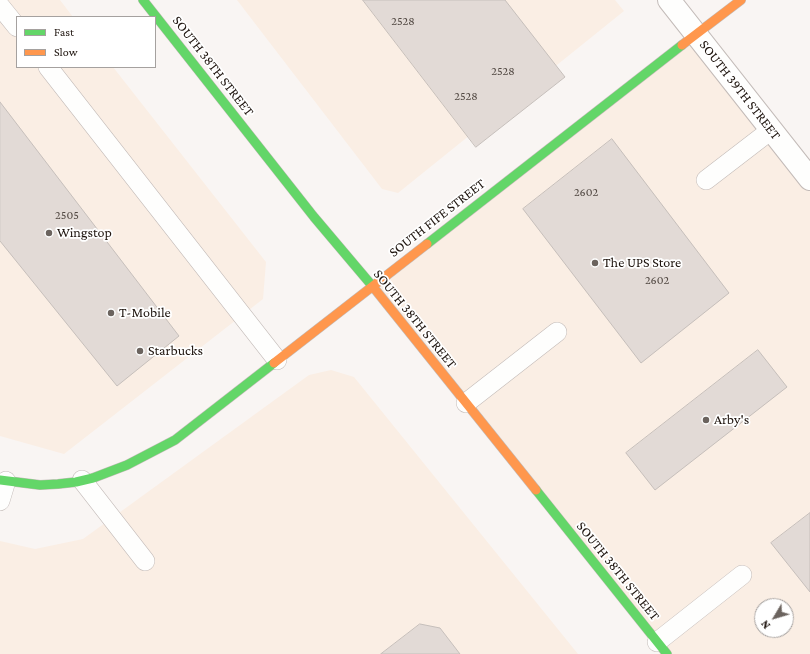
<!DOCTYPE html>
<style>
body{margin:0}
#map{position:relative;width:810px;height:654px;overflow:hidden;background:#f9f5f3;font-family:"Crimson Pro",serif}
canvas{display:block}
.legend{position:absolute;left:16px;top:16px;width:140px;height:52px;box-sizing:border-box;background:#fff;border:1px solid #a5a19f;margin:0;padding:5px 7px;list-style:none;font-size:12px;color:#1e140e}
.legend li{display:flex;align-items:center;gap:8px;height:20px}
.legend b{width:20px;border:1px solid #a5a19f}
.north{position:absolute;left:754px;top:598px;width:40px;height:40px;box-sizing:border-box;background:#fff;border:1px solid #a5a19f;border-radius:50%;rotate:232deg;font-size:11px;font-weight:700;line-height:16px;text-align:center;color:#1e140e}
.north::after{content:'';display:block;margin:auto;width:14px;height:18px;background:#6b635e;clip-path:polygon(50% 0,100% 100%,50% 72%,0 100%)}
</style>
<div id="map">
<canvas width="810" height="654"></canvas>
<ul class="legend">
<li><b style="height:5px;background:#63d668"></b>Fast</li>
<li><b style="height:5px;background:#ff974d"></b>Slow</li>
</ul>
<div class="north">N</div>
</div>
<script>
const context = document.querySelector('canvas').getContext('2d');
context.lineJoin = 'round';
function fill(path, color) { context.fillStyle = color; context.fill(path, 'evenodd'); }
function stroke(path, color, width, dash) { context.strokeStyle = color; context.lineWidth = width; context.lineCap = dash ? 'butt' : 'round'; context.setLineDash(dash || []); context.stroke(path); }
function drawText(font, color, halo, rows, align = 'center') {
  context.font = font + ' "Crimson Pro",serif'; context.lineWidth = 3.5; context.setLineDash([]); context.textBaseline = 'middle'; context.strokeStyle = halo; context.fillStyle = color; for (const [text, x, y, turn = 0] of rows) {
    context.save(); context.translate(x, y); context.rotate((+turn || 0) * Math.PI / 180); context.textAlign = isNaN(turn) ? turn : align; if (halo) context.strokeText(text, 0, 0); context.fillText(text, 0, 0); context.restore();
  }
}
fill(new Path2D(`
 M 0,0 L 60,0 L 73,17 L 17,17 L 17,67 L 113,67 L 266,262 L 263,299 L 64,454 L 0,436 Z
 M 237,0 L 615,0 L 624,11 L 398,193 L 382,189 Z
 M 697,35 L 810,179 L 810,654 L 667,654 L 372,286 ZM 762,606 L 786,606 L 786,630 L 762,630 Z
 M 331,370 L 354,377 L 578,654 L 0,654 L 0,541 L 35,549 L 83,539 L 309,375 Z`), '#faeee4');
const building = new Path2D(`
 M 363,0 L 505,0 L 565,77 L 476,147 Z
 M 0,102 L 179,336 L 117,386 L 0,241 Z
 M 612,139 L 729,293 L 641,363 L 523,209 Z
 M 758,350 L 787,387 L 655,490 L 626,453 Z
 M 810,513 L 810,592 L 771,543 Z
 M 420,624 L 440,628 L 460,654 L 381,654 Z`);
fill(building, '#e2dad6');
stroke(building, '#c6bfbb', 1);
const lane = new Path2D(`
 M 0,6 L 17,27
 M 48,67 L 277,360
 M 706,180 L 771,130
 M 466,403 L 557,332
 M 82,480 L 145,561
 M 0,501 L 6,481
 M 657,642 L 742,575`);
const street = new Path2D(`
 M 669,0 L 810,179`);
const fast = new Path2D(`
 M 143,0 L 314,217 L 374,288
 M 427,244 L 682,45
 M 0,480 L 40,485 L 58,484 L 76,482 L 93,478 L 127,465 L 175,440 L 274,363
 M 536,490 L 667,654`);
const slow = new Path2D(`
 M 682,45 L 741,0
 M 374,288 L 536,490
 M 274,363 L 427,244`);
stroke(lane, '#c3bbb8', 20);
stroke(street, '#c3bbb8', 24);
stroke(fast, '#c3bbb8', 10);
stroke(slow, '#c3bbb8', 10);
stroke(lane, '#fefefd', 19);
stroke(street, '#fefefd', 22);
stroke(fast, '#63d668', 9);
stroke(slow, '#ff974d', 9);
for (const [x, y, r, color] of [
 [49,233,4,"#6b635e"],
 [595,263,4,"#6b635e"],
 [111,313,4,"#6b635e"],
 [140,351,4,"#6b635e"],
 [706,420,4,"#6b635e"]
]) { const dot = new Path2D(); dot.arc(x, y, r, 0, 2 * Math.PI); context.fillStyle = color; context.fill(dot); stroke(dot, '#fff', 1.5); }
drawText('12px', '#524943', null, [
 ["2528",403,21],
 ["2528",503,71],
 ["2528",466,96],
 ["2602",586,192],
 ["2505",67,215],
 ["2602",657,280]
]);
drawText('14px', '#1e140e', '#fff', [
 ["SOUTH 38TH STREET",213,66,52],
 ["SOUTH 39TH STREET",740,90,52],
 ["SOUTH FIFE STREET",437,218,-38],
 ["SOUTH 38TH STREET",415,319,51],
 ["SOUTH 38TH STREET",618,571,51]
]);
drawText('14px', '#1e140e', '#fff', [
 ["Wingstop",57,233],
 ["The UPS Store",603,263],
 ["T-Mobile",119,313],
 ["Starbucks",148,351],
 ["Arby's",714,420]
], 'left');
</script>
